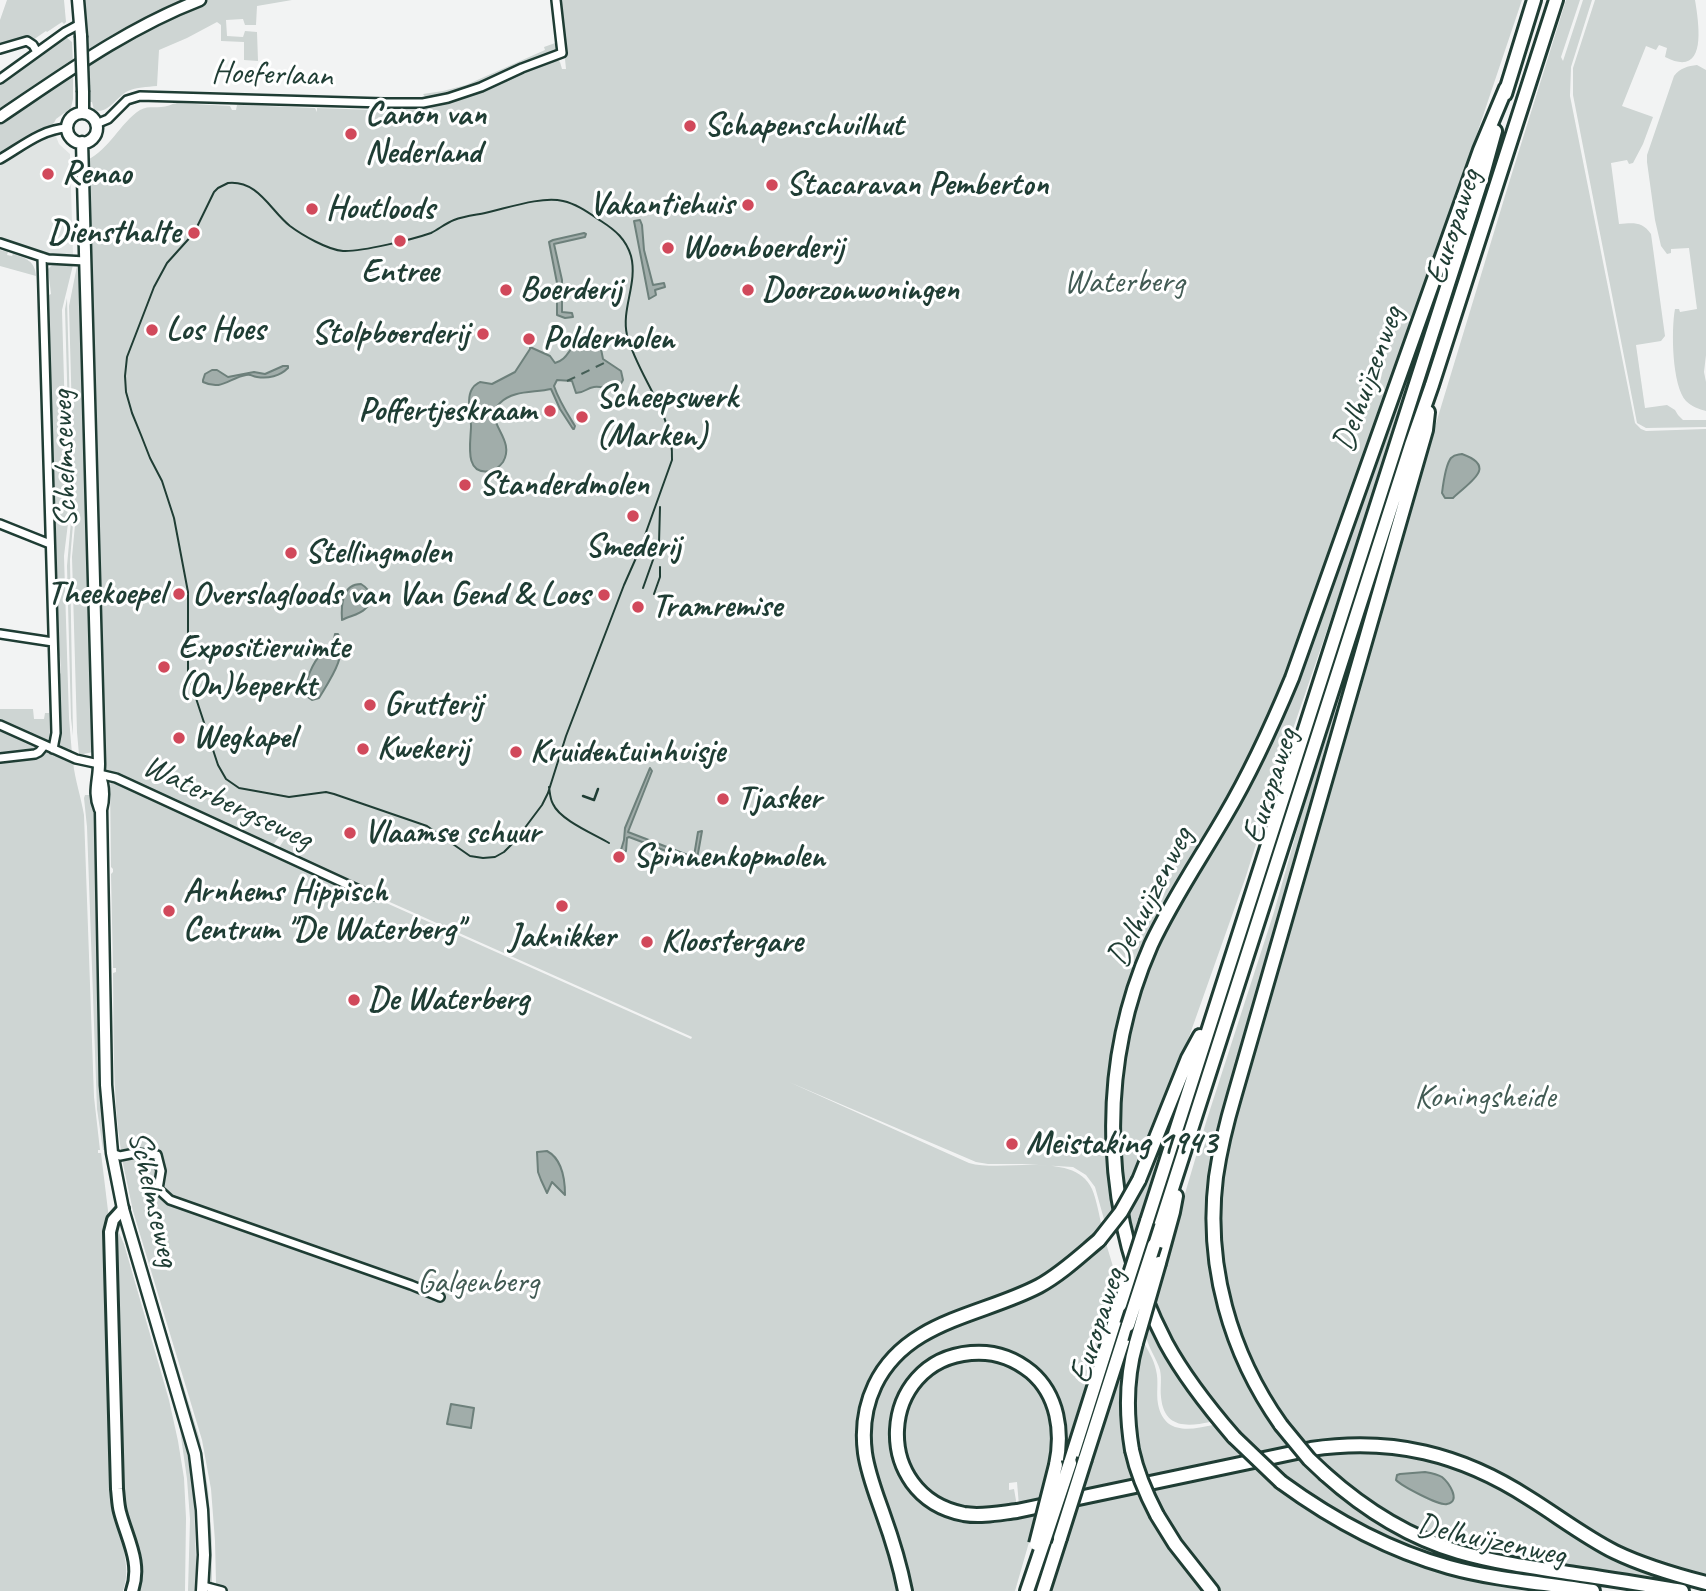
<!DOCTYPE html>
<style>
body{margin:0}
canvas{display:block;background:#f2f3f3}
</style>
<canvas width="1706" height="1591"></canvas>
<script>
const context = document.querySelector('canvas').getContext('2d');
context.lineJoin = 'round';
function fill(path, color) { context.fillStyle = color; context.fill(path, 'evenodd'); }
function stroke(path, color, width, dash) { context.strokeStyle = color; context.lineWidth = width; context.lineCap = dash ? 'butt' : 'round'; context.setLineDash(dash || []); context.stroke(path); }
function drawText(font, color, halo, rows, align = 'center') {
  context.font = font + ' Caveat,sans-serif'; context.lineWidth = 6; context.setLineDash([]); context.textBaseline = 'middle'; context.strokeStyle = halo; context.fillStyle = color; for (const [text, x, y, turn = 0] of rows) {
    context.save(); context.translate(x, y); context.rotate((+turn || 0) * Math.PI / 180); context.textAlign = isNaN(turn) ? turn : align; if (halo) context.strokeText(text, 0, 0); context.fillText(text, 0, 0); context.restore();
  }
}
fill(new Path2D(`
 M 51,134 L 55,134 L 59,144 L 70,154 L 73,256 L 51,256 L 0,239 L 0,164 Z`), '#e0e4e3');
fill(new Path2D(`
 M 7,0 L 64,0 L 66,22 L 64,24 L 62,22 L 47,32 L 46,31 L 33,40 L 27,37 L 0,45 L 0,20 Z
 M 82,0 L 190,0 L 86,55 Z
 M 208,0 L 292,0 L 257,6 L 256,25 L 245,25 L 243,19 L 226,20 L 227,36 L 243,37 L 245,31 L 257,32 L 258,61 L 244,60 L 244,42 L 221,41 L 221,25 L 217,22 L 187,38 L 159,50 L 157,86 C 147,87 136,87 128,91 C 116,97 108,115 94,110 L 92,102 L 88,102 L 86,65 L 145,29 Z
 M 559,0 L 1522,0 L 1458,190 L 1281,685 C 1262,730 1241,772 1217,814 C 1192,856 1164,897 1144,943 C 1106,1028 1099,1121 1112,1213 L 1105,1223 L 1095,1187 L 1086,1175 L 1073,1167 L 1022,1164 L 988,1164 L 976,1162 L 789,1082 L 969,1163 C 1004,1173 1074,1150 1092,1189 C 1097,1201 1099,1215 1102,1227 L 1089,1242 L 1075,1255 L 1037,1281 L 922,1328 L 909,1337 L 888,1355 L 862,1408 L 887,1542 L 899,1591 L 228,1591 L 218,1586 L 216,1583 L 215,1541 L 211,1489 L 202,1440 L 133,1211 L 122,1159 L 123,1158 L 123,1152 L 121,1151 C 112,1092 114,1032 113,973 L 116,972 L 116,968 L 113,968 L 111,874 L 113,872 L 113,869 L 111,867 L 110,784 L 113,781 L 691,1039 L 692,1037 L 318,870 L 280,851 L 280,846 L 284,840 L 279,837 L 273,845 L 268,846 L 104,769 L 87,160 C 109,150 120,123 140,110 C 147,106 154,108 161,107 C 167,107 171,104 177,103 L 230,106 L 232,110 L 236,110 L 237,105 L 240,105 L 315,108 L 317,112 L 317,108 L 374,110 L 374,113 L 376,110 L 389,109 L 391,113 L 400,112 L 400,106 L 430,104 L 550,61 L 556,59 L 560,62 L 562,69 L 566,69 Z
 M 1566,0 L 1580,0 L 1561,57 L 1563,61 L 1583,0 L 1592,0 L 1571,67 L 1570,96 L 1635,423 L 1641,429 L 1646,431 L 1706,429 L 1706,1578 L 1685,1573 L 1616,1548 L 1455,1455 L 1306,1445 C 1242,1366 1211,1278 1224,1175 C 1228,1141 1238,1108 1247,1076 L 1437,420 L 1508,186 Z
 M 1595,0 L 1695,0 C 1700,30 1706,78 1665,57 L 1667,48 L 1659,45 L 1656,50 L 1646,46 L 1622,106 L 1653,117 L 1643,144 L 1633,163 L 1629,164 L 1627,160 L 1611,163 L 1619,224 C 1633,223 1642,221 1651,234 L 1665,336 L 1661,341 L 1636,345 L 1645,408 L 1667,405 L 1675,410 L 1678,415 L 1683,420 L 1706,420 L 1706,427 L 1646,428 L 1637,423 L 1573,95 L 1573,68 Z
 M 65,36 L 72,42 L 73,64 L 0,112 L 0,84 Z
 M 558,42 L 555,52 L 480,85 L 456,94 L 427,99 L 423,94 L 443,91 L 466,85 L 545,50 L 544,47 Z
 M 1697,65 L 1706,70 L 1706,355 L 1704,372 L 1706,382 L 1706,411 C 1699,409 1692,407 1686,401 C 1672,386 1671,330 1675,309 L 1679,309 L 1680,312 L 1697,309 L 1689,248 L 1671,249 L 1671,253 L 1667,254 L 1661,246 L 1655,220 L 1647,162 L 1647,155 L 1674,76 C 1680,68 1688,66 1697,65 Z
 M 73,73 L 73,99 L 71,108 L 56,119 L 54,123 L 0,155 L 0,122 Z
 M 0,250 L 8,252 L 7,255 L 12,256 L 13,254 C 26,258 35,261 36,276 L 0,266 Z
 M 64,262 L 73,265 L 62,310 L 68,523 L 64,556 L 69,718 L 72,754 L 64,751 L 59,743 L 57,676 L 61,673 L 60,656 L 58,655 L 58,650 L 57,650 L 53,537 L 56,537 L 56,513 L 53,512 L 47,336 L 49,335 L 49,295 L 51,294 L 48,269 L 54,263 Z
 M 77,266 L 81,270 L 95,748 L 93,752 L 79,755 L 77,732 L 72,557 L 75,525 L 69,306 Z
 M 1436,293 L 1377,485 L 1284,755 L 1246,876 L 1172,1085 L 1142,1158 L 1123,1196 L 1120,1177 L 1118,1108 L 1123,1061 L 1134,1009 L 1149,962 L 1166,925 L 1246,789 L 1394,407 Z
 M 67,298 L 73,524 L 70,560 L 73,736 L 71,718 L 67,566 L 71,521 L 65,309 Z
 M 1375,583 L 1376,583 L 1218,1134 L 1219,1306 L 1231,1345 L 1251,1387 L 1268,1416 L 1291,1447 L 1259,1455 L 1212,1403 L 1175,1348 L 1153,1302 L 1207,1119 L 1274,912 L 1307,795 Z
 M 0,709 L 33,709 L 34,719 L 44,719 L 45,713 L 49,713 L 50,741 L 47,742 L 0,722 Z
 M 0,729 L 35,745 L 36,749 L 34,751 L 0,755 Z
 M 47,751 L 73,762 C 75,780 81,797 84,815 L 94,1097 L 100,1150 L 98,1150 L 98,1153 L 101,1153 L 109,1219 L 122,1537 C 124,1558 130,1570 123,1591 L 0,1591 L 0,761 L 39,755 Z
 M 85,795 L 94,795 L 97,822 L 103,1097 L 107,1148 L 105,1150 L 103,1150 L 97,1109 L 87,827 L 84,798 Z
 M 1184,1083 L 1132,1240 L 1126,1212 Z
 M 120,1163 L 135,1228 L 200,1440 L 208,1489 L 212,1541 L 212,1583 L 209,1582 L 209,1530 L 205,1489 L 197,1441 L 132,1223 L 119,1166 Z
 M 117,1221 L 122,1223 L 123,1226 L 175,1398 L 186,1445 L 194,1500 L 197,1591 L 188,1591 L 190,1519 L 187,1479 L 179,1423 L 167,1377 L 122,1233 Z
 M 114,1226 L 116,1226 L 124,1244 L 169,1400 L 178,1441 L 184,1478 L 186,1518 L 185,1591 L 135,1591 L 123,1510 Z
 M 1105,1240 L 1118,1283 L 1114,1293 L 1115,1296 L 1064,1453 L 1062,1452 L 1055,1397 L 995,1350 L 920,1370 L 893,1444 L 937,1508 L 1038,1511 L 1015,1591 L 912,1591 L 872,1462 L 868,1432 L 873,1401 L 893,1364 L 922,1339 L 1014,1302 Z
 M 1148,1324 L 1171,1367 L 1210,1422 C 1186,1427 1164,1428 1161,1397 C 1160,1388 1162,1379 1160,1370 C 1157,1359 1146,1344 1146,1334 C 1146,1331 1147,1327 1148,1324 Z
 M 1142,1339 C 1147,1349 1154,1359 1156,1370 C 1159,1381 1156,1393 1158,1404 C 1164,1435 1190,1430 1213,1425 L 1243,1458 L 1146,1478 C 1131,1425 1132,1393 1142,1339 Z
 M 1130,1344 L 1128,1366 L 1136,1480 L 1082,1493 Z
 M 966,1358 L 994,1359 L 1019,1369 L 1036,1385 L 1047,1401 L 1053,1425 L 1053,1452 L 1041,1501 L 1019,1506 L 1017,1482 L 1009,1483 L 1009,1490 L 1014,1489 L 1017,1506 C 999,1508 980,1513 963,1508 C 903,1492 883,1427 924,1380 C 935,1368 951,1363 966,1358 Z
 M 1357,1449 L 1415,1454 L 1483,1476 L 1583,1539 L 1706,1587 L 1497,1553 C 1425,1538 1366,1504 1314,1452 ZM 1425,1472 L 1446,1505 L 1438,1502 L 1399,1483 L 1400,1474 Z
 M 1298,1455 L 1329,1486 L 1356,1506 L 1495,1566 L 1497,1572 L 1446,1561 L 1423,1554 L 1346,1520 L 1289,1481 L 1266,1462 Z
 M 1250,1465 C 1309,1519 1380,1558 1457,1577 C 1483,1584 1510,1587 1537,1591 L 1218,1591 L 1171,1530 L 1149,1487 Z
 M 1139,1489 L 1207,1591 L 1051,1591 L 1079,1502 Z`), '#ced5d3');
const water = new Path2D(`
 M 640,220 L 642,225 L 644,250 L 653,285 L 664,283 L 665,287 L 655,290 L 656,295 L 649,299 L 634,221 Z
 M 584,233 L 586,234 L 585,237 L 554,244 L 562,280 L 562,312 L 572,313 L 573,317 L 565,318 L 557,315 L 557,283 L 549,242 L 553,240 Z
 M 585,342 L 600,344 L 603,359 L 621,371 L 623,380 L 619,387 C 609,390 603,386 594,387 C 586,388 585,393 576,393 L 572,381 L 557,380 L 554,386 C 559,401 567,413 575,426 L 574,429 L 573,429 L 560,409 L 551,389 C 534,393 513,390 500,403 C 481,421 517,438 503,462 C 500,466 496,470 490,471 C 463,476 471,441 471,426 C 471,415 466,399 472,389 C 474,385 477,384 480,382 L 492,384 L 515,372 L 530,349 L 530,347 L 550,356 L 555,363 C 571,359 567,343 585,342 Z
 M 283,366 L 288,366 L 288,368 C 280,376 268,379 257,377 C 251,376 252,374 246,375 C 229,378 222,391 203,382 L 203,380 L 205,374 L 212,370 L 217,370 L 228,377 L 254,372 L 265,374 Z
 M 1462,454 C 1499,467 1468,483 1453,498 L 1445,498 L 1442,493 C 1443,485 1446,464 1451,458 C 1455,454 1457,455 1462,454 Z
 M 361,584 C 371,590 375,601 365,609 C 359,615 349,616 342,620 C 341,605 342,584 361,584 Z
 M 335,634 L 338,634 C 349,654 329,681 319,698 L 312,700 L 305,695 C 305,681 312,663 322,653 C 329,646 334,644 335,634 Z
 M 650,768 L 652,771 L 628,832 L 693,857 L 694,856 L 698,832 L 702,831 L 697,859 L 695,862 L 629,837 L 627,838 L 626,851 L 624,852 L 621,850 L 624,840 L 625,828 Z
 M 547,1151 C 562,1159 565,1179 565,1195 L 552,1182 L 547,1193 L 541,1180 L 538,1172 L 537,1152 Z
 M 451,1404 L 474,1408 L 471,1428 L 447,1424 Z
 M 1425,1472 C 1431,1473 1437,1474 1442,1477 C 1448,1482 1462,1501 1447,1504 C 1439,1506 1402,1486 1396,1480 L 1397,1475 L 1400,1474 Z`);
fill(water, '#a1adaa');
stroke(water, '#6d807b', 2);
stroke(new Path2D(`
 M 567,381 L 606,362`), '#465f57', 2, [9, 7]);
const street = new Path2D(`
 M 0,49 L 27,41 L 33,45 L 37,52
 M 0,79 L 65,32 L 80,24
 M 96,124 L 108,119 L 127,100 L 140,96 L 384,103 L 423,103 L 448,98 L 481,87 L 522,68 L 562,53 L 556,0
 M 0,159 C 21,147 42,129 67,128
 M 0,243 L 48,259 L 85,261
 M 42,257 L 56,733 L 53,749
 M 0,524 L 50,544
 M 0,634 L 53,642
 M 0,725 L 76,759 L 99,764
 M 0,758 L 35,754 L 39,752 L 44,746
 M 99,774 L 116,778 L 372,896
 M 112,1153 L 120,1156 L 135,1153 L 157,1155 L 161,1171 L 158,1189 L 170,1200 L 411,1285 L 440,1297
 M 203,1586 L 222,1591`);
const secondary = new Path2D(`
 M 78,0 L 81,36
 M 83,92 L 83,113
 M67 128a15 15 0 1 1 30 0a15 15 0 1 1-30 0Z
 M 0,117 C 64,74 127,28 200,0
 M 82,142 L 99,764 C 99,781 93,792 100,809
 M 99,774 C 104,786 104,798 101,810 L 106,1085 L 112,1153 L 123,1209 L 195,1454 L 202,1510 L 204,1555 L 202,1591`);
const primary = new Path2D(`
 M 123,1209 L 113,1220 L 110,1232 L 117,1489 C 118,1497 118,1505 120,1512 C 127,1539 142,1563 132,1591`);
const highway = new Path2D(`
 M 1505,94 L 1534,0
 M 1139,1180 L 1188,1058 L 1200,1036
 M 1147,1221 L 1448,284 L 1482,178 L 1495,131
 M 1154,1245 L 1411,445 L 1432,385 L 1556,0
 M 1159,1263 L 1173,1212 L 1176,1196
 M 1281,1425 C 1230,1353 1205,1265 1216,1177 C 1220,1149 1227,1121 1235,1094 L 1426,430 L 1428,412
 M 1234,1437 C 1209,1408 1185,1378 1166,1343 C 1102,1221 1095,1072 1151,945 C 1172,900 1200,859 1225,816 C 1251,772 1272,726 1292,678 L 1480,150 L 1506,88
 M 1132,1450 C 1126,1414 1126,1378 1136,1343
 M 1085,1459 L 1128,1325
 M 1070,1463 L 1120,1305
 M 1056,1465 C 1063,1432 1058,1395 1031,1372 C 1014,1358 993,1351 971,1353 C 877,1361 870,1496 964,1514 C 982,1517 1000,1513 1017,1511 L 1311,1449 C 1392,1437 1461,1454 1529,1498 C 1558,1516 1585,1537 1615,1552 C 1644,1566 1675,1575 1706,1583
 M 1325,1474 C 1364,1509 1408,1537 1459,1552 C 1497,1563 1536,1568 1575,1574 C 1611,1579 1646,1585 1682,1591
 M 1281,1482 C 1333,1520 1388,1550 1449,1567 C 1496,1580 1545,1583 1593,1591
 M 1157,1515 L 1175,1544 L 1212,1591
 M 905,1591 C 900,1565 892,1539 883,1514 C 876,1494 868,1474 865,1453 C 862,1430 865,1406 875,1385 C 906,1320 982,1316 1039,1286 C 1061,1274 1080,1256 1099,1240
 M 1027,1591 L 1044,1541
 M 1043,1591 L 1060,1538`);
stroke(street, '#1f3d34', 12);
stroke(secondary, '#1f3d34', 15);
stroke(primary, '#1f3d34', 16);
stroke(highway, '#1f3d34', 18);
stroke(street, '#fff', 7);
stroke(secondary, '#fff', 10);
stroke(primary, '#fff', 10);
stroke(highway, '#fff', 12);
stroke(new Path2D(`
 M 228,183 C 258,180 270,210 290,226 C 302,235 328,250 343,251 C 361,252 414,239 431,233 C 439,229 446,223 454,220 C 464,216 475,215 485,213 C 508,208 541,196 563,201 C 577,204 589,213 601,221 C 615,230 626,239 631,256 C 638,283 621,309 627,335 C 638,377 674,414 672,460 L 640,549 L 624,585 L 566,736 L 548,793 L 542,805 L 515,841 L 504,852 L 495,857 L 483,858 L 470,856 L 427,826 L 334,794 L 326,792 L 289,797 L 239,788 L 226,779 L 218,765 L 188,674 L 188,592 L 174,518 L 162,481 L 150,458 L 141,435 L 132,413 L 126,392 L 125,376 L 127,357 L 154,287 L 167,263 L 194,233 L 214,192 L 218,188 Z
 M 643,588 L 659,543 L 660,507
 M 654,594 L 660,577 L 660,567
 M 549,787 C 550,793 550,799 553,804 C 560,820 594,834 609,843`), '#1f3d34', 2);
stroke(new Path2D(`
 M 583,796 L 594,800 L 598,789`), '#1f3d34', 2.5);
const secondaryBridge = new Path2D(`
 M 81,36 L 83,92`);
const highwayBridge = new Path2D(`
 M 1099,1240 L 1121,1212 L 1139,1180
 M 1120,1305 L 1147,1221
 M 1128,1325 L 1154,1245
 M 1136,1343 L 1159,1263
 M 1281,1425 L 1309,1459 L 1325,1474
 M 1234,1437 L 1281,1482
 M 1132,1450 C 1137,1473 1146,1494 1157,1515
 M 1060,1538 L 1085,1459
 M 1044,1541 L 1070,1463
 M 1036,1544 L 1056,1465`);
stroke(secondaryBridge, '#1f3d34', 15, []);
stroke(highwayBridge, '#1f3d34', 18, []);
stroke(secondaryBridge, '#fff', 10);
stroke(highwayBridge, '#fff', 12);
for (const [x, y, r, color] of [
 [690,126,7,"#d1495b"],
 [351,134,7,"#d1495b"],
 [48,174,7,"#d1495b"],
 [772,185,7,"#d1495b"],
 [748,205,7,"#d1495b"],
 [312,209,7,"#d1495b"],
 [194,233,7,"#d1495b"],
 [400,241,7,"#d1495b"],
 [668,248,7,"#d1495b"],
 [506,290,7,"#d1495b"],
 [748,290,7,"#d1495b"],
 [152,330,7,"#d1495b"],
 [483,334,7,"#d1495b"],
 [529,339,7,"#d1495b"],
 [550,411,7,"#d1495b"],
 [582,417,7,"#d1495b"],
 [465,485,7,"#d1495b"],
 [633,516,7,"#d1495b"],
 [291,553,7,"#d1495b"],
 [179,594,7,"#d1495b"],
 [604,595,7,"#d1495b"],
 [638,607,7,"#d1495b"],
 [164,667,7,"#d1495b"],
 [370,705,7,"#d1495b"],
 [179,738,7,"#d1495b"],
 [363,749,7,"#d1495b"],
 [516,752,7,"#d1495b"],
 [723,799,7,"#d1495b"],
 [350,833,7,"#d1495b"],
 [619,857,7,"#d1495b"],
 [562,906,7,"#d1495b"],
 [169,911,7,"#d1495b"],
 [647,942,7,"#d1495b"],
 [354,1000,7,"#d1495b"],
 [1012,1144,7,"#d1495b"]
]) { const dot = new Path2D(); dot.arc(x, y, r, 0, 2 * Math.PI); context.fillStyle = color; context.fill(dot); stroke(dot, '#fff', 2.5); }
drawText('33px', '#1f3d34', '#fff', [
 ["Hoeferlaan",272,75,2],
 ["Europaweg",1454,227,-72],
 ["Delhuijzenweg",1369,379,-70],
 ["Schelmseweg",65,459,-92],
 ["Europaweg",1271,786,-72],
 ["Waterbergseweg",227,803,25],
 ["Delhuijzenweg",1151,897,-63],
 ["Schelmseweg",153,1199,77],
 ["Europaweg",1098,1326,-72],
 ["Delhuijzenweg",1491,1541,12]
]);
drawText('bold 33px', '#1f3d34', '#fff', [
 ["Canon van",365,115],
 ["Nederland",365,153],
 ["Schapenschuilhut",704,126],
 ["Renao",62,174],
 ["Stacaravan Pemberton",786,185],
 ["Vakantiehuis",734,205,"right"],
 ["Houtloods",326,209],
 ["Diensthalte",180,233,"right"],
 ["Woonboerderij",682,248],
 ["Entree",400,272,"center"],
 ["Boerderij",520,290],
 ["Doorzonwoningen",762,290],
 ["Los Hoes",166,330],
 ["Stolpboerderij",469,334,"right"],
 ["Poldermolen",543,339],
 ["Scheepswerk",596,398],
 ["(Marken)",596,436],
 ["Poffertjeskraam",536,411,"right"],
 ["Standerdmolen",479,485],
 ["Smederij",633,547,"center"],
 ["Stellingmolen",305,553],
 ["Theekoepel",165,594,"right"],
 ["Overslagloods van Van Gend & Loos",590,595,"right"],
 ["Tramremise",652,607],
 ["Expositieruimte",178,648],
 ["(On)beperkt",178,686],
 ["Grutterij",384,705],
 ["Wegkapel",193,738],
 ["Kwekerij",377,749],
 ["Kruidentuinhuisje",530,752],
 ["Tjasker",737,799],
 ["Vlaamse schuur",364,833],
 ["Spinnenkopmolen",633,857],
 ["Arnhems Hippisch",183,892],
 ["Centrum \"De Waterberg\"",183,930],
 ["Jaknikker",562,937,"center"],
 ["Kloostergare",661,942],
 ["De Waterberg",368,1000],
 ["Meistaking 1943",1026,1144]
], 'left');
drawText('33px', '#425b54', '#fff', [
 ["Waterberg",1124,283],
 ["Koningsheide",1485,1098],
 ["Galgenberg",478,1283]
]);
</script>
